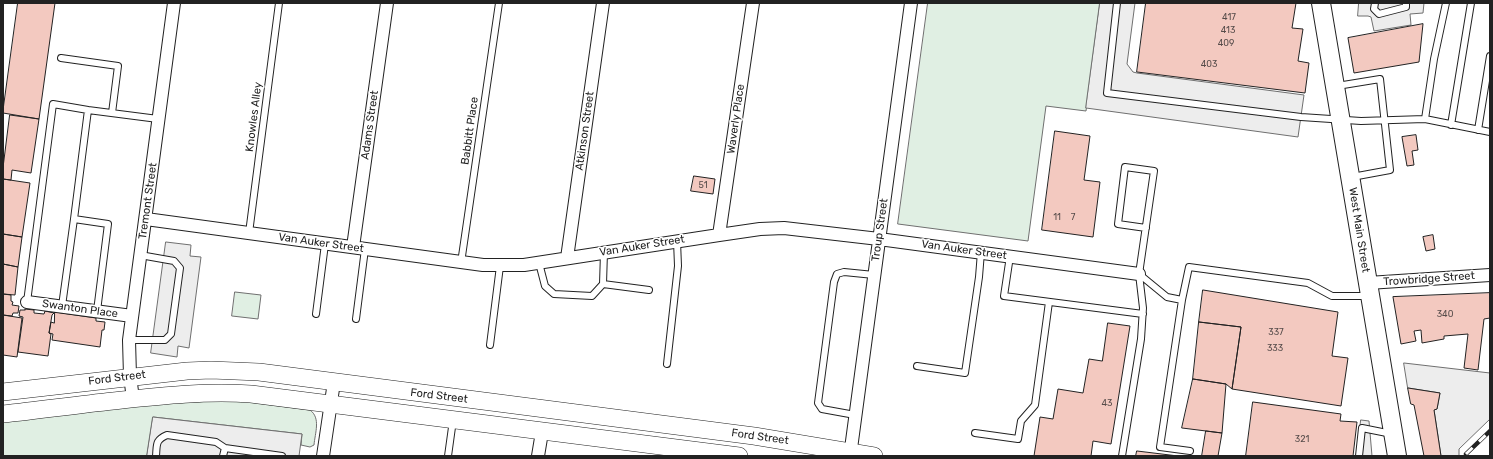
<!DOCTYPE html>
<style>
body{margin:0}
#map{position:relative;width:1493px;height:459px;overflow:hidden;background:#fff;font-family:Rubik,sans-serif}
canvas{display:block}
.frame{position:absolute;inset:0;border:4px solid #222;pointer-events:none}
</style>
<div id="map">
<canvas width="1493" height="459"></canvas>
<div class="frame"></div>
</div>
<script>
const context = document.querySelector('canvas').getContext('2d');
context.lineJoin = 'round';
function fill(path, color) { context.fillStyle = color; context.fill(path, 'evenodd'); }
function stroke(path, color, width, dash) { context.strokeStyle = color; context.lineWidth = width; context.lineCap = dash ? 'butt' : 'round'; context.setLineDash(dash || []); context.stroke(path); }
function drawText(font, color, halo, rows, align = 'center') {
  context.font = font + ' Rubik,sans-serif'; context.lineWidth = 3; context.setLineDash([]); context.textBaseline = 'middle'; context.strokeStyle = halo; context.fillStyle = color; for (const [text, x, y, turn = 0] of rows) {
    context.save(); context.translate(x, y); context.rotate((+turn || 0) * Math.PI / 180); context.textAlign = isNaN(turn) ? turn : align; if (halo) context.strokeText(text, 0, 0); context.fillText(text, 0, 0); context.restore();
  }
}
const green = new Path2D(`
 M 928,3 L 1100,3 L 1086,111 L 1046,106 L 1028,241 L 898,224 Z
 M 235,292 L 261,295 L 258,319 L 232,316 Z
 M 234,400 L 310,410 C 321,418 315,433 314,445 L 310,447 L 301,445 L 302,434 L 153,417 L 147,456 L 3,456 L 3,422 L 154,404 Z`);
fill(green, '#e0efe3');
stroke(green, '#6f6f6f', 1);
const parking = new Path2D(`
 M 1100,3 L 1135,3 L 1127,64 L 1133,72 L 1137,73 L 1304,95 L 1298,137 L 1086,108 Z
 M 1359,3 L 1424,3 L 1423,13 L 1410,14 L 1411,25 L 1374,31 L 1371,17 L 1368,16 L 1358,16 Z
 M 166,242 L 191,245 L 190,256 L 201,257 L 189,348 L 178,346 L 177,357 L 151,353 Z
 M 1404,363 L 1490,373 L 1490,419 L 1459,449 L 1459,456 L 1441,456 L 1434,410 L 1437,409 L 1440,393 L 1408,388 Z
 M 153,417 L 302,434 L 299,456 L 147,456 Z
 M 1361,420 L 1369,421 L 1372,456 L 1357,456 Z`);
fill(parking, '#ededed');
stroke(parking, '#6f6f6f', 1);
const building = new Path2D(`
 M 18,3 L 55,3 L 39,119 L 3,113 Z
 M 1146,3 L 1296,3 L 1292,28 L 1303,29 L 1298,61 L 1309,63 L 1305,93 L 1137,72 Z
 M 1423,24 L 1419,62 L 1354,73 L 1348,38 Z
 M 10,115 L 39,119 L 31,173 L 12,170 L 11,180 L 3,179 L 3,168 Z
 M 1055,131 L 1090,136 L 1084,180 L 1100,182 L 1093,237 L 1042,230 Z
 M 1416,135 L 1418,150 L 1412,151 L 1414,165 L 1407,166 L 1402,137 Z
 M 694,176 L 715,179 L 713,194 L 691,191 Z
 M 3,179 L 30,183 L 22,237 L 3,234 Z
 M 3,234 L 22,237 L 18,267 L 3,264 Z
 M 1433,235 L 1435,249 L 1426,251 L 1423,237 Z
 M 3,264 L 18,267 L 15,295 L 3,294 Z
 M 1203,290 L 1338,312 L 1332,356 L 1348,358 L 1341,406 L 1232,389 L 1241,327 L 1199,322 Z
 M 1490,293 L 1490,318 L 1484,319 L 1478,370 L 1464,368 L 1468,334 L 1444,336 L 1444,339 L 1422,343 L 1421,330 L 1414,331 L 1416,341 L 1401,344 L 1393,297 Z
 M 3,294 L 11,295 L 11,301 L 13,302 L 12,305 L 19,306 L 18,313 L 13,313 L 12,316 L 3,315 Z
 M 25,309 L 34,310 L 34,313 L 44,314 L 45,311 L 54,313 L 52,315 L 49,333 L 51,334 L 48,356 L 18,352 L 23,317 L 19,316 L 20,310 L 25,310 Z
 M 55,312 L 96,318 L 96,321 L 105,322 L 104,330 L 102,330 L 100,347 L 52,340 L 53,334 L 49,333 L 51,322 L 54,323 Z
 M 3,315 L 22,318 L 17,357 L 3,355 Z
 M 1199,322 L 1241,327 L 1232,389 L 1226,384 L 1193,379 Z
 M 1108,323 L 1130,326 L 1111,444 L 1093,441 L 1091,456 L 1034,456 L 1040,417 L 1053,419 L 1058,389 L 1083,393 L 1089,359 L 1102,361 Z
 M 1193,379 L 1226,384 L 1222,433 L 1182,428 Z
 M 1408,388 L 1440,393 L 1437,409 L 1434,410 L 1441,456 L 1424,456 L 1414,405 L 1411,404 Z
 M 1253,402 L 1341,414 L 1340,421 L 1357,422 L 1353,456 L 1246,456 Z
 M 1206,431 L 1222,433 L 1218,456 L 1202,456 Z
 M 1137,451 L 1178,456 L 1136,456 Z`);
fill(building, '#f3c9c0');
stroke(building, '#222', 1);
const service = new Path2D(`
 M 1117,3 L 1107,93 L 1301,117 L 1361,121 L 1425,119
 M 1375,3 L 1374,9 L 1379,14 L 1406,7 L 1406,3
 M 1446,3 L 1434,59 L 1425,119 L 1490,132
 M 61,58 L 118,66 L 112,113
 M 1337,86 L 1380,79 L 1390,170 L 1352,177
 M 1451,125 L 1471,3
 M 1478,130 L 1490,56
 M 249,233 L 279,3
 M 1010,256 L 1004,296 L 1143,314
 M 461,263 L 499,3
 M 539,263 L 545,286 L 554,294 L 592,296 L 603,284 L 604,252
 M 1139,274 L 1167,297 L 1182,300 L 1160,447 L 1190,451
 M 603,284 L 649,290
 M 1182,300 L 1189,267 L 1308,283 L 1332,296 L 1369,296
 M 27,302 L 53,104 L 88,110
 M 62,306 L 74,219
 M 97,311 L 108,224 L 74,219 L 88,110 L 158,119
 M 316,314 L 325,244
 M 356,319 L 365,249
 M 129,340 L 165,340 L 171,334 L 180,268 L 174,261 L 140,255
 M 490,345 L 500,266
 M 667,364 L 678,266 L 677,241
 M 917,366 L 965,373 L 979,277 L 981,252
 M 855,415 L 822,409 L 818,403 L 834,282 L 837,274 L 844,272 L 874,275
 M 975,433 L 1018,439 L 1021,421 L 1035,405 L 1049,302
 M 156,456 C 157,445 155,440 167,435 L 216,442 L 225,448 L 282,456
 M 223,456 L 225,448
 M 448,456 L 453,420
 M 1122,456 L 1141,339 L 1143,308 L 1139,274 L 1154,171 L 1125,167 L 1118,224 L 1146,228
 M 1359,456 L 1362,428 L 1392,434`);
const minor = new Path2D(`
 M 146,219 L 483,265 L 524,265 L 719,235 L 760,229 L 784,228 L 879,239 L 1139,274
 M 719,235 L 753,3
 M 353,247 L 387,3
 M 567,258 L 603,3
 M 1368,283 L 1490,275
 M 27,302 L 132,316
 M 133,399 L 130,376 L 129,340 L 174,3
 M 323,456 L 334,382
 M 538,456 L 542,432
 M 850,456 L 911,3`);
const secondary = new Path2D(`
 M 3,392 L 187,371 L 211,370 L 259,372 L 754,436 L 874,456
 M 3,414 C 40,410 76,405 113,401 C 160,396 203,391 251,394 L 739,456`);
const primary = new Path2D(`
 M 1321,3 L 1397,456`);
stroke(service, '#222', 8);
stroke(minor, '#222', 14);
stroke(secondary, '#222', 18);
stroke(primary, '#222', 20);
stroke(service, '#fff', 6);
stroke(minor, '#fff', 12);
stroke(secondary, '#fff', 17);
stroke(primary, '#fff', 18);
const rail = new Path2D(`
 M 1466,454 L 1490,431`);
stroke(rail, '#222', 4.5);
stroke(rail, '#fff', 3, [9]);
drawText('9px', '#564c4a', null, [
 ["417",1229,17],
 ["413",1228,30],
 ["409",1226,43],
 ["403",1209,64],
 ["51",703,185],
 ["11",1057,217],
 ["7",1073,217],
 ["340",1445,314],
 ["337",1276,332],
 ["333",1275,348],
 ["43",1107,403],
 ["321",1302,439]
]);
drawText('11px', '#222', '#fff', [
 ["Knowles Alley",254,117,-83],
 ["Waverly Place",736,119,-82],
 ["Adams Street",370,125,-82],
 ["Babbitt Place",470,131,-82],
 ["Atkinson Street",585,131,-82],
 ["Tremont Street",148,201,-82],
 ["Troup Street",880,230,-82],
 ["West Main Street",1359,230,81],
 ["Van Auker Street",321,243,8],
 ["Van Auker Street",642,246,-9],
 ["Van Auker Street",964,250,8],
 ["Trowbridge Street",1429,279,-4],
 ["Swanton Place",80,309,8],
 ["Ford Street",117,378,-7],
 ["Ford Street",439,396,7],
 ["Ford Street",760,437,8]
]);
</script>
